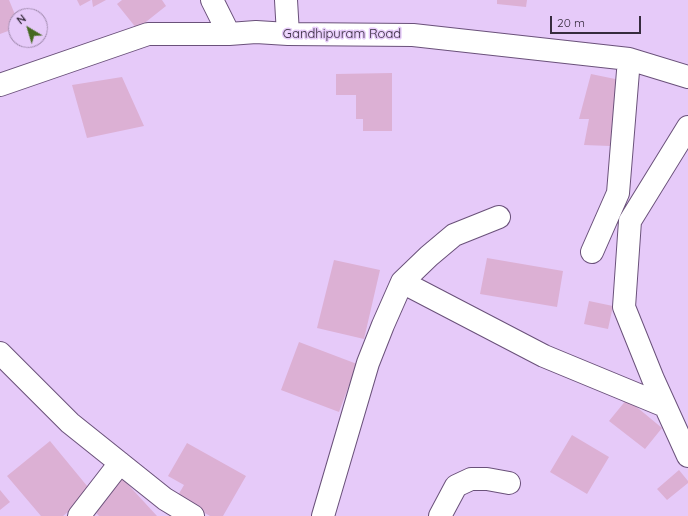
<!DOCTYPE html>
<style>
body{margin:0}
#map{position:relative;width:688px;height:516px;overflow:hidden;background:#e6caf9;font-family:Quicksand,sans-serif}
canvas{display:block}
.north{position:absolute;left:8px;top:8px;width:40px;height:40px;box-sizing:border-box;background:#e6caf9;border:1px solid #a08aae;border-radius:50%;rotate:322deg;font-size:11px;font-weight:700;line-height:16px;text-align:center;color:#362b3d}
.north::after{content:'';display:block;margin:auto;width:14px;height:18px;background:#456921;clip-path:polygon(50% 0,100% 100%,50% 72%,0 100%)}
.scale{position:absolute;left:550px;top:16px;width:91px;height:18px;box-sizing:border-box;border:2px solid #362b3d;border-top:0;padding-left:5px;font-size:12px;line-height:14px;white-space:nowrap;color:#362b3d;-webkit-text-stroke:3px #e6caf9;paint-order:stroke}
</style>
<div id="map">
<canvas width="688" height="516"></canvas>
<div class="north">N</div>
<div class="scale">20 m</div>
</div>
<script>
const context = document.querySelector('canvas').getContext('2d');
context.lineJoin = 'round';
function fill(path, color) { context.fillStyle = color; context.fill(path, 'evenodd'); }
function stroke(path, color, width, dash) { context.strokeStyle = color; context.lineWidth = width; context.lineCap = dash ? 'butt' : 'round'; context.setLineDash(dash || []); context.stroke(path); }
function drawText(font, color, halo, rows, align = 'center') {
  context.font = font + ' Quicksand,sans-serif'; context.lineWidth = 3; context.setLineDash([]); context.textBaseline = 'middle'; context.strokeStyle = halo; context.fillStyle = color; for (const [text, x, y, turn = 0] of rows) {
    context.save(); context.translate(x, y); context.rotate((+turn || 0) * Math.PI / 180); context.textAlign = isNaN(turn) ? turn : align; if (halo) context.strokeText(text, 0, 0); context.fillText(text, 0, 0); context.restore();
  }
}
fill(new Path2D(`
 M 0,0 L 9,0 L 16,17 L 16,28 L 0,34 Z
 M 77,0 L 91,0 L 80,6 Z
 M 92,0 L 106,0 L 93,7 Z
 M 122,0 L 162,0 L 166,6 L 137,29 L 117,4 Z
 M 497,0 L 527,0 L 526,7 L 497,4 Z
 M 392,73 L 392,131 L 363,131 L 363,119 L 356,119 L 356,95 L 336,95 L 336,74 Z
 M 591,74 L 620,80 L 610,146 L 584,145 L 589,119 L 579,119 Z
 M 122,77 L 144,126 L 87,138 L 72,85 Z
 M 487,258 L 563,271 L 557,307 L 480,294 Z
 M 334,260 L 380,270 L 364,339 L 317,328 Z
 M 589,301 L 613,306 L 608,329 L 584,324 Z
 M 299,342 L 357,364 L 339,412 L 281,390 Z
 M 627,399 L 662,428 L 645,449 L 609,421 Z
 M 572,435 L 609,457 L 587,494 L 550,472 Z
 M 50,441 L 92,492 L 63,516 L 41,516 L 7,476 Z
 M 187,443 L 246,476 L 223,516 L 210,516 L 177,497 L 184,485 L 168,476 Z
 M 679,470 L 688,481 L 688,483 L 667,500 L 657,489 Z
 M 122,478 L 157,516 L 99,516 L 91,507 Z
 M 0,490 L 10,502 L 0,510 Z`), '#dcb0d4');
const minor = new Path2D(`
 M 212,0 L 229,34
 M 286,0 L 288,34
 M 0,85 L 148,34 L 229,34 L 256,32 L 288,34 L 413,35 L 629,59 L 688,77
 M 688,127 L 630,221 L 624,307 L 653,379 L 688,456
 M 592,252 L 618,193 L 629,59
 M 402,282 L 544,356 L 665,406
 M 0,353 L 70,423 L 165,499 L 193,516
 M 79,516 L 120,463
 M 323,516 L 368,363 L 383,325 L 402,282 L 429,256 L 454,235 L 499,217
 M 440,516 L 456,486 L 471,479 L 487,479 L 509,483`);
stroke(minor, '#6a517a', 24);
stroke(minor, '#fff', 22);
drawText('13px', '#362b3d', '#e6caf9', [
 ["Gandhipuram Road",342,34]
]);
</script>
